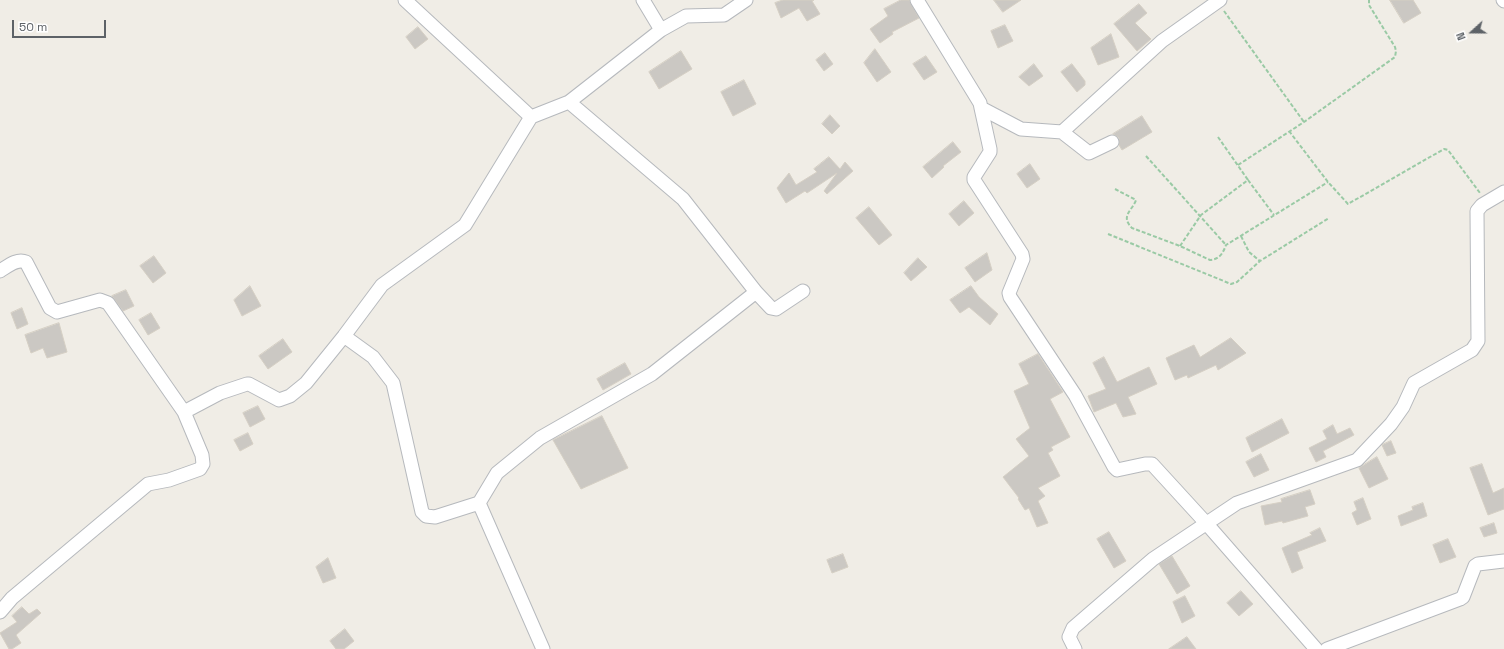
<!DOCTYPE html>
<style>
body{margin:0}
#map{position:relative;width:1504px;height:649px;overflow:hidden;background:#f0ede6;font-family:"Space Grotesk",sans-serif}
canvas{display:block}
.north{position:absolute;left:1452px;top:12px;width:40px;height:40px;-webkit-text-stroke:3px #fff;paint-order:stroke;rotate:249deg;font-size:11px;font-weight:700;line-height:16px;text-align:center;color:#5d6267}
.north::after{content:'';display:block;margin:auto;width:14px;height:18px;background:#5d6267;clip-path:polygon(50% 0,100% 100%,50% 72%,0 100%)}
.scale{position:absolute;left:12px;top:20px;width:94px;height:18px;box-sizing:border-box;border:2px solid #5d6267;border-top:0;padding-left:5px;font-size:12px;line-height:14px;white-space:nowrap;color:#5d6267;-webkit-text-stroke:3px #fff;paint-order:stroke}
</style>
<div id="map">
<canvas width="1504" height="649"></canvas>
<div class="north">N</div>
<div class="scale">50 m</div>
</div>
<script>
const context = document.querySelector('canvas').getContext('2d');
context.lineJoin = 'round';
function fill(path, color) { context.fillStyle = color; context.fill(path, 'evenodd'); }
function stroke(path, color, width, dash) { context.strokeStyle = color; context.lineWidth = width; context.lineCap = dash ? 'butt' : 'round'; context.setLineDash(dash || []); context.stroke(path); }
const building = new Path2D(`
 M 783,0 L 814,0 L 812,1 L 820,14 L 807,21 L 799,8 L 781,18 L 775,3 Z
 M 901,0 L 909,0 L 919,18 L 892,32 L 893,34 L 880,43 L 870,29 L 888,16 L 884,9 Z
 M 994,0 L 1021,0 L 1003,12 Z
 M 1390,0 L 1413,0 L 1421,13 L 1404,23 Z
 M 1139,4 L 1147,13 L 1135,23 L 1151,39 L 1137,51 L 1114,24 Z
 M 1005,25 L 1013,41 L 998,48 L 991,31 Z
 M 418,27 L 428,39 L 415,49 L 406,37 Z
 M 1111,34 L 1119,57 L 1098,65 L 1091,48 Z
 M 875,49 L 891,72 L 877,82 L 864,63 Z
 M 681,51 L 692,69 L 659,89 L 649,72 Z
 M 825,53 L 833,64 L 824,71 L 816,60 Z
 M 926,56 L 937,72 L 924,80 L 913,64 Z
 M 1034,64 L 1043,76 L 1029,86 L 1019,77 Z
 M 1072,64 L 1085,81 L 1085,85 L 1077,92 L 1061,72 Z
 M 744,80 L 756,104 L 733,116 L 721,92 Z
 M 830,115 L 840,126 L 832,134 L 822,124 Z
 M 1142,116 L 1152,132 L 1122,150 L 1119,145 L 1119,138 L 1113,134 Z
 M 953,142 L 961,152 L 943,166 L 944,167 L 932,178 L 923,167 Z
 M 829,157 L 840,169 L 845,162 L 853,171 L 827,194 L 824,191 L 837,173 L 807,193 L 805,191 L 786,203 L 777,188 L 789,173 L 796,185 L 817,172 L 814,169 Z
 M 1030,164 L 1040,179 L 1027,188 L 1017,174 Z
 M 964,201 L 974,213 L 959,226 L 949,214 Z
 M 869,207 L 892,235 L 879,245 L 856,218 Z
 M 987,253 L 992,270 L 975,282 L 965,268 Z
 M 154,256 L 166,273 L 153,283 L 140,266 Z
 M 918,258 L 927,267 L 911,281 L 904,273 Z
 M 250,286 L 261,306 L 242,316 L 234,300 Z
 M 971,286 L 979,297 L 998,314 L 990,325 L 969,307 L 960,313 L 950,300 Z
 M 126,290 L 134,306 L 123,311 L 112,296 Z
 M 22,308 L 28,324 L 17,329 L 11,313 Z
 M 151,313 L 160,328 L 148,335 L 139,320 Z
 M 59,323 L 67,352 L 47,358 L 43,348 L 31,353 L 25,335 Z
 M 1231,338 L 1246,353 L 1218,370 L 1216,365 L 1188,378 L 1187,375 L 1175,380 L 1166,358 L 1194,345 L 1200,357 Z
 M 283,339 L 292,352 L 268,369 L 259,356 Z
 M 1038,354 L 1063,392 L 1050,399 L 1070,437 L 1051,447 L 1053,450 L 1048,453 L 1060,476 L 1038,488 L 1045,496 L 1038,501 L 1048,523 L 1037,527 L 1029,508 L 1025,510 L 1018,499 L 1019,498 L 1003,477 L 1029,456 L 1016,439 L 1030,428 L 1014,391 L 1029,384 L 1019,364 Z
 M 1104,357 L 1117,382 L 1149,367 L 1157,384 L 1128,397 L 1136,414 L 1123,417 L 1116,403 L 1094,412 L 1088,396 L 1106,389 L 1093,363 Z
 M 625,363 L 631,374 L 603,390 L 597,379 Z
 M 258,406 L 265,419 L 250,427 L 243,413 Z
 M 602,416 L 628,468 L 581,489 L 553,440 Z
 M 1282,419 L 1289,433 L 1252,452 L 1246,438 Z
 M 1333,425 L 1337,434 L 1350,428 L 1354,435 L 1323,451 L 1326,457 L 1316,462 L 1309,448 L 1327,439 L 1323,431 Z
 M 248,433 L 253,444 L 240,451 L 234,440 Z
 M 1391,441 L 1396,453 L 1387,456 L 1382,445 Z
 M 1261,454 L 1269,470 L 1254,477 L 1246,462 Z
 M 1377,457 L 1388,479 L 1369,488 L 1359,468 Z
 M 1482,464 L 1493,493 L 1504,488 L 1504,509 L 1488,515 L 1470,468 Z
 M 1310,490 L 1315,504 L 1305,507 L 1308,516 L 1283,523 L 1282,521 L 1265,525 L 1261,506 L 1282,502 L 1281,499 Z
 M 1363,498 L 1371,519 L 1357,525 L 1352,513 L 1357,510 L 1354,502 Z
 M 1423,503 L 1427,516 L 1401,526 L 1398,516 L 1413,510 L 1412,507 Z
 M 1494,523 L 1497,533 L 1484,537 L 1480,528 Z
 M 1320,528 L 1326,541 L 1297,552 L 1303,568 L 1292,573 L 1282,548 L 1312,535 L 1310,533 Z
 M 1109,532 L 1126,561 L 1114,568 L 1097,539 Z
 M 1448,539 L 1456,557 L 1440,563 L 1433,545 Z
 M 843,554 L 848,567 L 832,573 L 827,560 Z
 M 1172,556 L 1190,586 L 1177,594 L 1159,564 Z
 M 328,558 L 336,578 L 323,583 L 316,567 Z
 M 1241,591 L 1253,604 L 1239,616 L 1227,603 Z
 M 1185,596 L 1195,616 L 1182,623 L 1173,602 Z
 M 22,607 L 29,614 L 37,609 L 41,613 L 16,635 L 21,643 L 12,649 L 9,649 L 0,633 L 17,622 L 12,616 Z
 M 345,629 L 354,641 L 344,649 L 336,649 L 330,641 Z
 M 1187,637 L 1196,649 L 1169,649 Z`);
fill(building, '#cbc8c3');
stroke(building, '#d5cfc4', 1);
const minor = new Path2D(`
 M 405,0 L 531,117
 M 643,0 L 661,30
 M 917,0 L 980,103 L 981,108 L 990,149 L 990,152 L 974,177 L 974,180 L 1022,254 L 1023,259 L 1009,293 L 1010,297 L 1075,395 L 1114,467 L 1117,470 L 1145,464 L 1152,464 L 1206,523 L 1316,649
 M 1503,0 L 1504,1
 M 569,102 L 683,199 L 756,292 L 771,308 L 776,309 L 803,291
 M 981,108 L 1021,129 L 1062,132 L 1089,153 L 1112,142
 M 1062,132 L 1162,41 L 1220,0
 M 0,271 C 8,266 17,258 26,262 L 50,308 L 57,312 L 100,300 L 108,303 L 184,412 L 202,455 L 203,464 L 200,469 L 169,480 L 148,484 L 12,598 L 0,612
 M 344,336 L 373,357 L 393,383 L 422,512 L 426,516 L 435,517 L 479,503 L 497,473 L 540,438 L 652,374 L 756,292
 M 184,412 L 220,393 L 247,384 L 249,384 L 279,400 L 290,396 L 306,383 L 344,336 L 382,285 L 465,225 L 531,117 L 569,102 L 661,30 L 686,16 L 724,15 L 746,0
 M 479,503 L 543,649
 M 1075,649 L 1069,637 L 1073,628 L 1153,559 L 1237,503 L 1357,460 L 1391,424 L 1403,407 L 1414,383 L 1472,350 L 1478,341 L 1477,211 L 1482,205 L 1504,192
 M 1327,649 L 1460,599 L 1463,597 L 1475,566 L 1478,564 L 1504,561`);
stroke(minor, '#b6b9bd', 15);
stroke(new Path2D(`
 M 1224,11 L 1304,122
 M 1289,131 L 1328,182 L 1348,204 L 1444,149 L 1448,150 L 1480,193
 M 1218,137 L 1248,180
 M 1146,156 L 1226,245
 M 1238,165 L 1304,122 L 1395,57 L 1396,51 L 1395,47 L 1369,5 L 1369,0
 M 1115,189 L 1136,200 C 1132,211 1120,216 1132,228 L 1180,246 L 1210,260 C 1220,259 1223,253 1226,245 L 1328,182
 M 1108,234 L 1231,284 L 1237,282 L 1260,261 L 1329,218
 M 1241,236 L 1249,252 L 1260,261
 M 1180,246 L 1201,215 L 1248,180 L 1274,215`), '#9acaa5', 2, [4, 2]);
stroke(minor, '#fff', 13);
</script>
